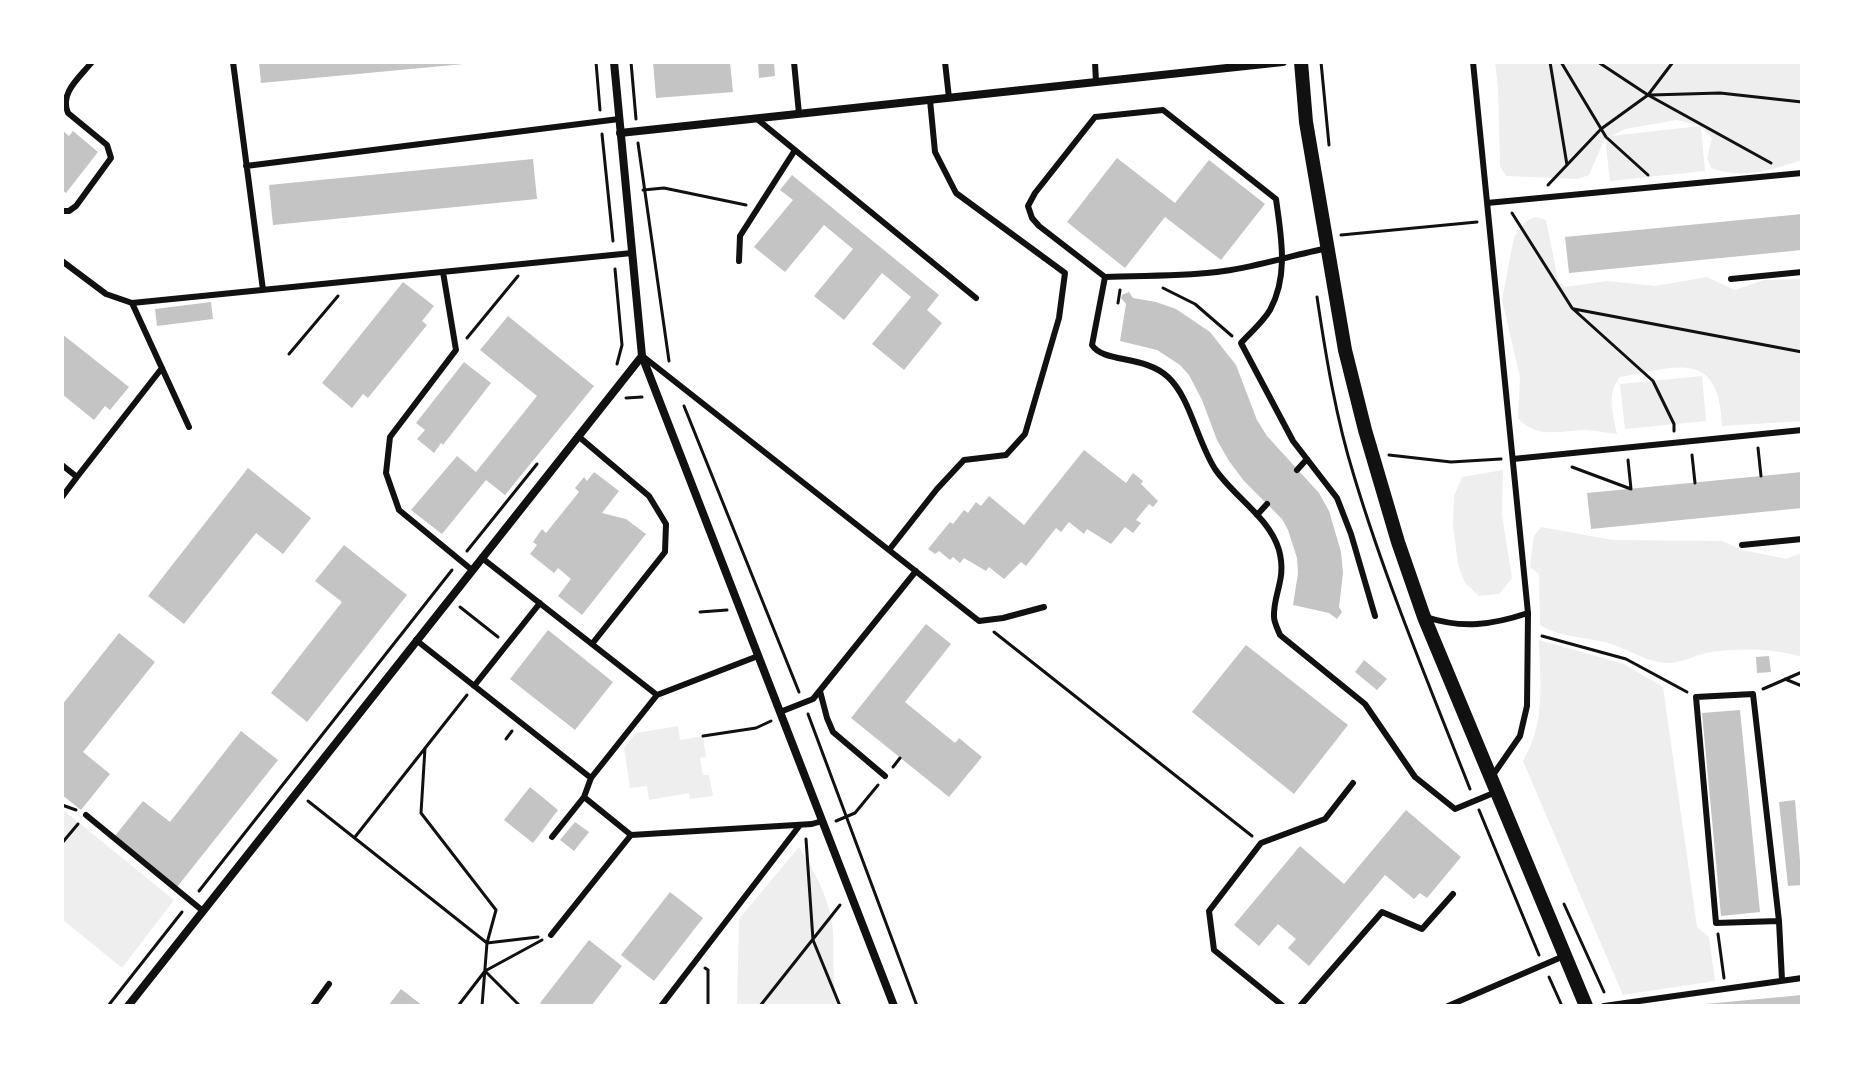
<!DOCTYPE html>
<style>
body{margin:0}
#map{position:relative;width:1864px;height:1068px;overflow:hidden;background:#fff;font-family:"Sofia Sans Condensed",sans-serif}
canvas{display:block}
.frame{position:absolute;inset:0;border:64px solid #fff;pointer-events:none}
</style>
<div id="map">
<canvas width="1864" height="1068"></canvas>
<div class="frame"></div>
</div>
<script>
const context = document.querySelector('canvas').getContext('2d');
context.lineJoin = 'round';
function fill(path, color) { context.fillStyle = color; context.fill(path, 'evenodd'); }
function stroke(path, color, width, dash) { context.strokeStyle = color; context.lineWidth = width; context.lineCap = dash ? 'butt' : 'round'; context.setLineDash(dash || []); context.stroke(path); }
fill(new Path2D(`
 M 1495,62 L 1802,62 L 1802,160 C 1770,170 1744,180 1711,168 L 1707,158 L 1712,138 L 1701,127 L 1705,171 L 1610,181 L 1605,138 L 1589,175 L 1578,179 L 1506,176 L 1500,166 L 1498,87 ZM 1677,120 L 1700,126 L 1611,136 L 1625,129 Z
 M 1536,217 L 1546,220 L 1558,280 L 1565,287 L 1607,281 L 1655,286 L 1707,277 L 1735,290 L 1764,280 L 1802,279 L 1802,421 L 1722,426 C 1719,348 1677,367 1620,377 C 1606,394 1613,414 1617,434 C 1606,433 1595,430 1584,430 C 1561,431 1535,439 1518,418 L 1520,377 L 1502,300 L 1514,237 L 1526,221 Z
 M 1702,376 L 1706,421 L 1625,429 L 1620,384 Z
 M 1503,470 L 1502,515 L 1512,578 L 1499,594 L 1479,596 L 1465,583 L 1458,564 L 1453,525 L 1454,496 L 1462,477 Z
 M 1541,527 L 1613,540 L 1722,541 L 1743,550 L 1786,559 L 1802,553 L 1802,657 C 1773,648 1741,648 1711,652 C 1697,654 1683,663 1669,663 C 1648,663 1630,650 1611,644 C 1585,636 1565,639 1540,625 L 1539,574 L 1530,567 L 1534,536 Z
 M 1539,640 L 1624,664 L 1663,687 L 1697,927 L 1709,937 L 1715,981 L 1623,995 L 1523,761 C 1546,722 1540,684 1539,640 Z
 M 678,726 L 680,740 L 703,736 L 706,757 L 700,758 L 703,775 L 709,775 L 713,796 L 690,799 L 689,793 L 649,800 L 647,786 L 630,788 L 624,748 L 636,733 Z
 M 62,809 L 174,900 L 122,968 L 62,919 Z
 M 799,847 C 812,867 826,893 831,917 C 837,947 829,977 839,1006 L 737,1006 L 739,919 Z`), '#eee');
fill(new Path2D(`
 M 259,62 L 464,62 L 464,64 L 261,83 Z
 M 653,62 L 730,62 L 733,92 L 656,98 Z
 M 758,62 L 774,62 L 775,76 L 759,78 Z
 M 62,130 L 69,136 L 73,131 L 98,152 L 66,193 L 62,190 Z
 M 1117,158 L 1175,203 L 1209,160 L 1265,204 L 1221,260 L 1165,217 L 1125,268 L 1067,222 Z
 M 533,159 L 537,199 L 273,225 L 269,185 Z
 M 792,175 L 939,295 L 927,310 L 942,323 L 904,370 L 872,344 L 911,297 L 882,273 L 844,320 L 814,296 L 853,249 L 824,225 L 785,272 L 754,247 L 793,200 L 780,190 Z
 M 1802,214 L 1802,250 L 1569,273 L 1565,237 Z
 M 403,282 L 434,306 L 422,321 L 427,325 L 368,398 L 363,394 L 352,408 L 322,383 Z
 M 1129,292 L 1133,298 L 1156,302 L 1176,309 L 1210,332 L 1236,365 L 1257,420 L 1267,436 L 1319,493 L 1329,511 L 1341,552 L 1343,573 L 1339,607 L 1342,612 L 1337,619 L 1329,613 L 1293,605 L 1298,573 L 1297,558 L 1288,530 L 1282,519 L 1244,481 L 1229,461 L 1217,440 L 1202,400 L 1189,375 L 1180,365 L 1157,350 L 1120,341 L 1126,304 L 1121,298 L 1122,295 Z
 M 211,302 L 213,319 L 157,326 L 155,309 Z
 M 508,316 L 594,386 L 505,495 L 486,480 L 442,534 L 411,510 L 457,456 L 476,472 L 537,396 L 480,350 Z
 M 62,334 L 129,387 L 110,410 L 105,406 L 94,420 L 62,394 Z
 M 464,362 L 491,383 L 443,445 L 441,443 L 434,453 L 417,439 L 425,430 L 416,423 Z
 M 1084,450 L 1126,483 L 1133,473 L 1143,481 L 1141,484 L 1158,501 L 1153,507 L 1149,504 L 1136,520 L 1141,523 L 1133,533 L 1125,527 L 1111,544 L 1087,529 L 1084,534 L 1069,522 L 1061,532 L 1056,528 L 1026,566 L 1021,562 L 1004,579 L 989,567 L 986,571 L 964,558 L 960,563 L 953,557 L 950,560 L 939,551 L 935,554 L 928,549 L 950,522 L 953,524 L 964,510 L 968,513 L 976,502 L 981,506 L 989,496 L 1024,525 Z
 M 248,468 L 311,518 L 283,554 L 256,533 L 184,624 L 148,596 Z
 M 594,472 L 619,491 L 602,513 L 626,519 L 646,534 L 582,615 L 558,596 L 571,579 L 558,568 L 554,573 L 530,554 L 537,545 L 533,542 L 542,529 L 546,533 L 579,492 L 575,488 L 584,477 L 587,481 Z
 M 1802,472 L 1802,508 L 1591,529 L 1587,493 Z
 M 344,545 L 407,595 L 307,722 L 271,693 L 342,602 L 315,581 Z
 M 926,624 L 951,644 L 905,702 L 955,743 L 959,738 L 982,757 L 949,797 L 851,718 Z
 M 548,630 L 613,682 L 575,730 L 510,679 Z
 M 119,633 L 155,662 L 83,752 L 110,774 L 81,810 L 62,795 L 62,705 Z
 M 1246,645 L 1348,725 L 1294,794 L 1192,712 Z
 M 1769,656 L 1771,672 L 1757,673 L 1756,657 Z
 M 1364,660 L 1387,679 L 1377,690 L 1355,672 Z
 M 1740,710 L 1760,912 L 1721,916 L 1702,713 Z
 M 241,731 L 278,760 L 177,887 L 114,837 L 143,801 L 170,822 Z
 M 530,787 L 558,810 L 533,843 L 504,820 Z
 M 1795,800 L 1802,885 L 1788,886 L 1779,802 Z
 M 1406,810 L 1461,857 L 1427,898 L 1420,893 L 1414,899 L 1385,875 L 1309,966 L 1288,948 L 1296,939 L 1278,924 L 1259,946 L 1234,925 L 1300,846 L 1344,884 Z
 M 575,822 L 589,832 L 574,851 L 560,840 Z
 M 670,892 L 703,918 L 654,981 L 621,955 Z
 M 589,940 L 622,966 L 591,1006 L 544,1006 L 540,1003 Z
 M 401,989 L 423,1006 L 388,1006 Z
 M 1802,995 L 1802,1006 L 1705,1006 L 1705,1004 Z`), '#c4c4c4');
stroke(new Path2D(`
 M 596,62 L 600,110
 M 631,62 L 636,119
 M 1321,62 L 1329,145
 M 1550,62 L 1567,165
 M 1561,62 L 1606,137 L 1648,175
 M 1598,62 L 1648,95 L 1771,163
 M 1651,95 L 1720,93 L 1802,102
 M 602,134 L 613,241
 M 638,143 L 669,361
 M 1548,185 L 1601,129 L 1648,95 L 1673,62
 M 643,190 L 664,188 L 746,205
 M 1512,213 L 1572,308 L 1653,381 L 1674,424 L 1674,431
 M 1341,235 L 1477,222
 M 615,269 L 622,345 L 617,364
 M 1163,288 L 1195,304 L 1232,336
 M 1317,297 C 1326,357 1336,418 1354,476 C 1386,582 1429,685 1470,789
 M 1118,303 L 1120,290
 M 1574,309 L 1802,352
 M 467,338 L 518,276
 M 289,354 L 338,296
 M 626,398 L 642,397
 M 684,406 L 799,692
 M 1758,448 L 1761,476
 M 1389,455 L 1451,462 L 1501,459
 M 1692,455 L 1695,483
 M 1572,467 L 1631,489 L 1628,460
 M 467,551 L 537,464
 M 460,607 L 498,637
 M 700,612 L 727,610
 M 994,632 L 1252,836
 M 1542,636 L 1626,659 L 1687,692
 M 1785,679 L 1802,686
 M 1763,689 L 1802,672
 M 808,714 L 917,1006
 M 703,736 L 756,728 L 771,721
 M 506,739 L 512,731
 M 425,748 L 421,813 L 496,910 L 487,943 L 482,1006
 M 893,767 L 900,758
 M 308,801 L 487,943 L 538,937
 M 62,805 L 76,810
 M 1479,810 L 1539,955
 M 836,821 L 855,813 L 878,785
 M 355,837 L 467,695
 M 806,839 L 813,940 L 840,1006
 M 62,843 L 78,824
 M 199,891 L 452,570
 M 1564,904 L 1604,992
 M 1718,934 L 1724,978
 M 705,968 L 708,970 L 708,1006
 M 486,972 L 520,1006
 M 1549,977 L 1562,1006
 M 108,1006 L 182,912
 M 458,1006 L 485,971 L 542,940
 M 760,1006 L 840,905`), '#111', 3);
stroke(new Path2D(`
 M 233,62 L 263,290
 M 794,62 L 799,114
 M 945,62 L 949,98
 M 1095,62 L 1096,82
 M 1473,62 L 1528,613 L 1527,706 L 1520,736 L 1493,775
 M 757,119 L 976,298
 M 246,166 L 619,119
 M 1487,203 L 1802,173
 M 62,211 L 69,211 L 76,206 L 111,158 L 107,145 L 68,113 C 59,93 80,77 92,62
 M 1328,248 C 1293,255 1259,266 1224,271 C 1185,277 1144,275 1105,277 L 1039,226 L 1032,218 L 1028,206 L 1035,193 L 1095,117 L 1163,110 L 1276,199 C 1281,236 1289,275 1270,310 C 1263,322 1250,333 1241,343 L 1293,441 L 1337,498 L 1351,534 L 1375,616
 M 62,261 L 106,294 L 132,303 L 632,253
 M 739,261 L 740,236 L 795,150
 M 443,272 L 456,350 L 390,437 L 386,473 L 399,510 L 472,570
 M 1105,277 L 1092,345 C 1103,363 1145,355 1168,377 C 1190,397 1197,441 1215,469 C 1234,497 1269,517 1279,550 C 1287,580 1273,593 1274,617 C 1274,622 1278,630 1280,635 L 1365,704 L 1415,777 L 1455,809 L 1496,792
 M 1731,279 L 1802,272
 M 132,303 L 189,427
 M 645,358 L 979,621 L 1003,618 L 1044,607
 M 578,436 L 649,496 L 666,524 L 665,552 L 592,644
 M 1513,459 L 1802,430
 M 62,465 L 77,477 L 162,368
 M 1297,470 L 1307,459
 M 62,497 L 77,477
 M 1257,515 L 1267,504
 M 1742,545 L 1802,539
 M 889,550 L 937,489 L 964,460 L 1006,455 L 1025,434 L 1059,318 L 1065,273 L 956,193 L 935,152 L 930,100
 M 482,558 L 657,695 L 758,656
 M 1426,617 C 1462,629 1492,625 1528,613
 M 416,640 L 591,778 L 657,695
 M 474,686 L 540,603
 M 820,691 L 827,718 L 833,732 L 885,776
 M 780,712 L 813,699 L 916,571
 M 584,797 L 591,778
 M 86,815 L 203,911
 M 631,835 L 812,824 L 822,821
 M 1779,921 L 1716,923 L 1696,697 L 1753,694 L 1779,921 L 1782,980
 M 551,935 L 631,835 L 584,797 L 552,837
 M 313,1006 L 329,984
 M 661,1006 L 800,825
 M 1283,1006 L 1214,950 L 1209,911 L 1261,843 L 1325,819 L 1353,783
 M 1300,1006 L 1382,912 L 1422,929 L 1453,894
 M 1448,1006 L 1564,956
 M 1604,1006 L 1802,978`), '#111', 6);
stroke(new Path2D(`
 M 614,62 L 642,356 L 894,1006
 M 620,133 L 1283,62
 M 128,1006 L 642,356`), '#111', 8);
stroke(new Path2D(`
 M 1301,62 L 1306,122 L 1345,350 L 1365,430 L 1398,542 L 1424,617 L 1586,1006`), '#111', 14);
</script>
